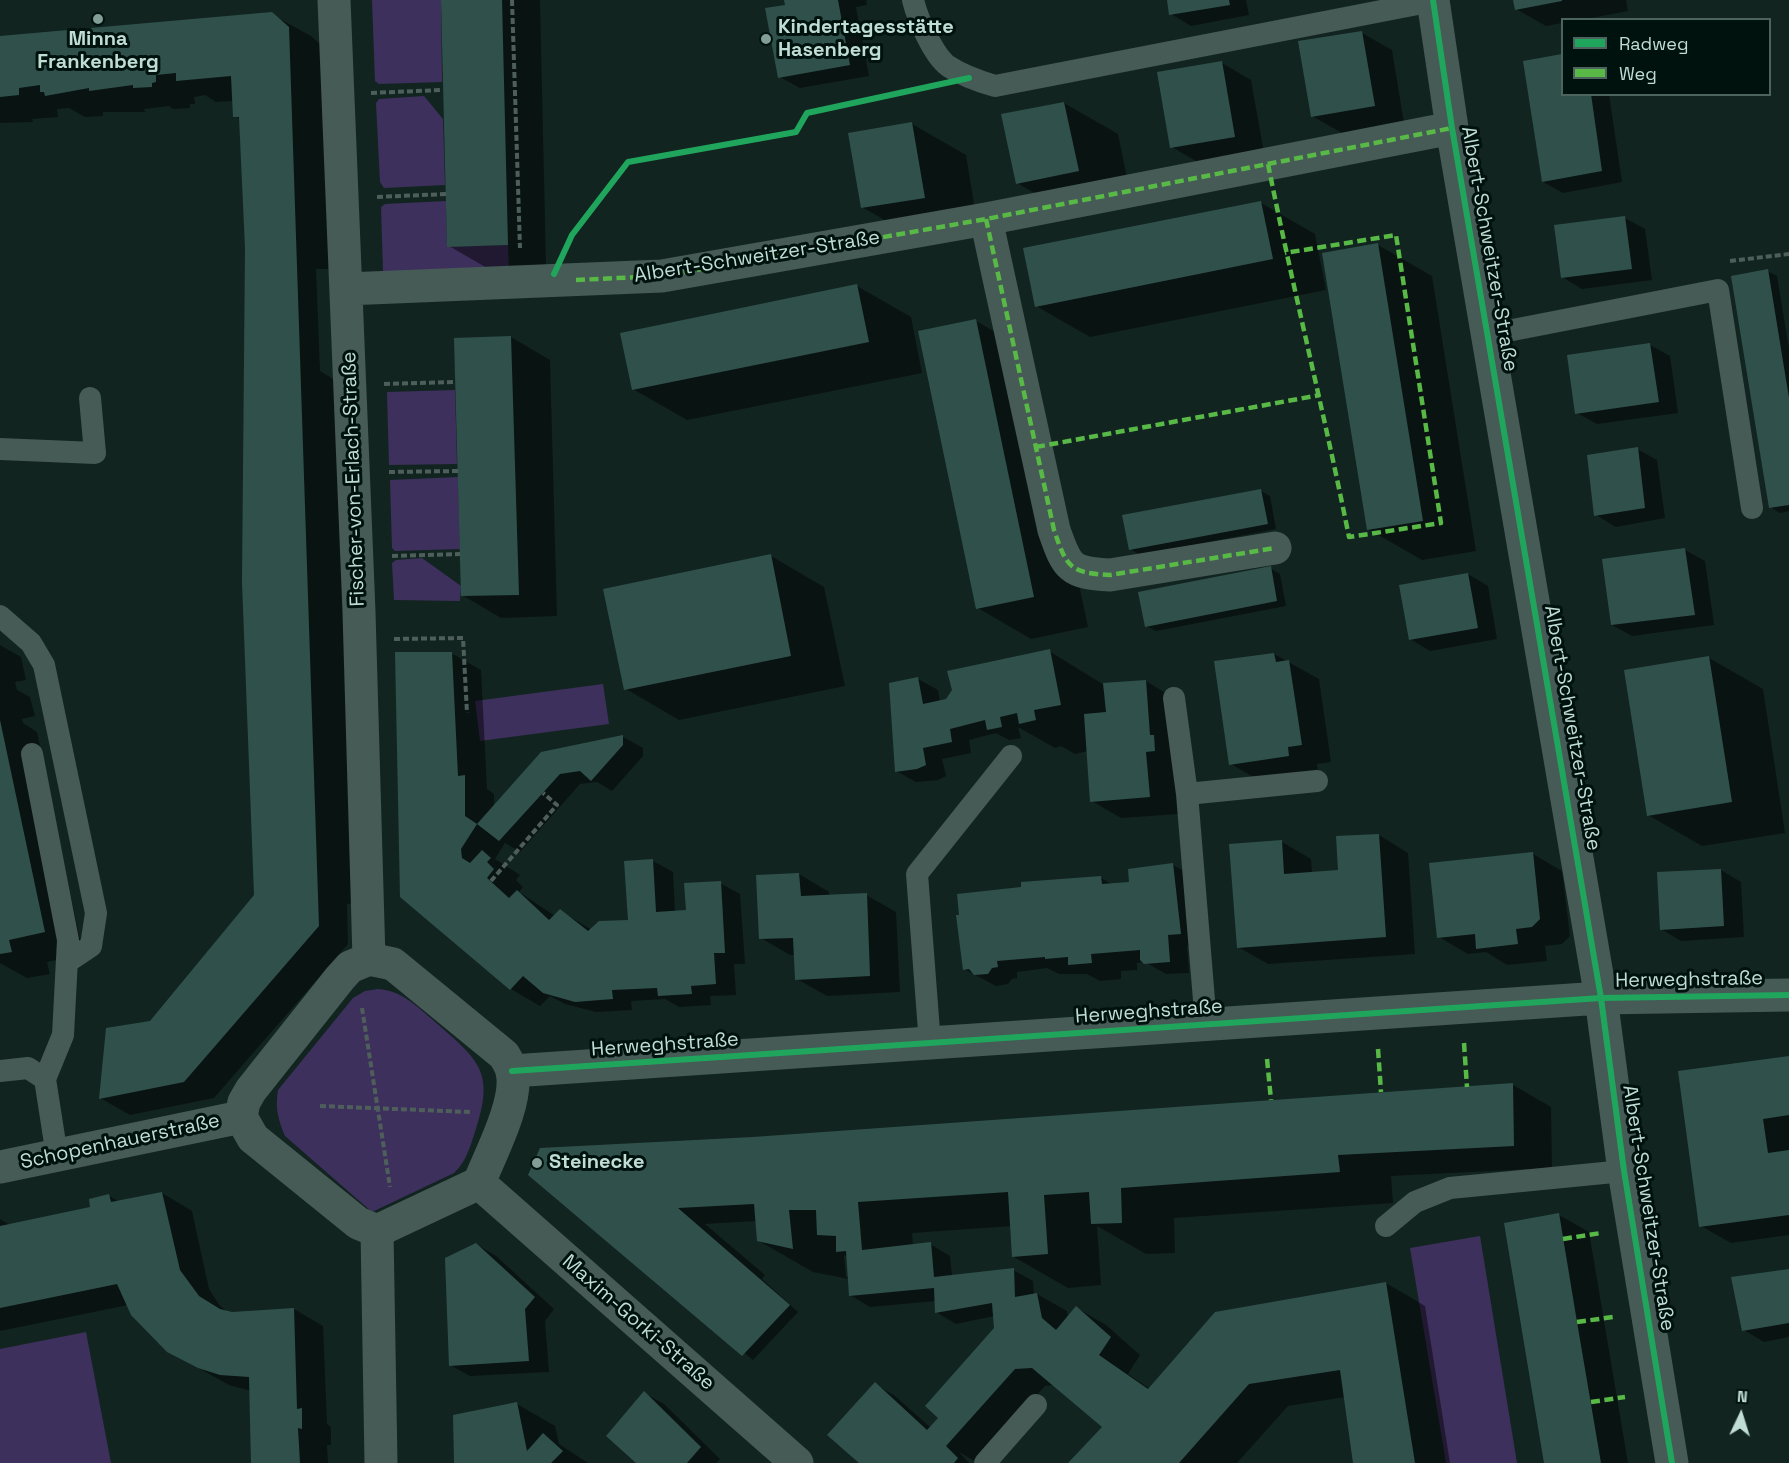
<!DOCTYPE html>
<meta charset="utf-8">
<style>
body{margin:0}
#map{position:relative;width:1789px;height:1463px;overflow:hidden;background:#122420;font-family:"Space Grotesk",sans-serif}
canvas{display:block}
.legend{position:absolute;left:1561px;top:18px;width:210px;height:78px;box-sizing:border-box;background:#00120e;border:2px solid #4c635e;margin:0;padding:8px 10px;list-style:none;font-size:18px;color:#bfddd5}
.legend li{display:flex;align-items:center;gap:12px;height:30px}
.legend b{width:30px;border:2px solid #4c635e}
.north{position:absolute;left:1711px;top:1385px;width:60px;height:60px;-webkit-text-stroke:4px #00120e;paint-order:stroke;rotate:4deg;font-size:16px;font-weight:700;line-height:24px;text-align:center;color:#bfddd5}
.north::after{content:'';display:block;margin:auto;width:21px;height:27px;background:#bfddd5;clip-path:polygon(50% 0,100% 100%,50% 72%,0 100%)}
</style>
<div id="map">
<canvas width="1789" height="1463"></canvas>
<ul class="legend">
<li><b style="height:8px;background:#20a55d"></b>Radweg</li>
<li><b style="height:8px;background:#58b947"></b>Weg</li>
</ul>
<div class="north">N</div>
</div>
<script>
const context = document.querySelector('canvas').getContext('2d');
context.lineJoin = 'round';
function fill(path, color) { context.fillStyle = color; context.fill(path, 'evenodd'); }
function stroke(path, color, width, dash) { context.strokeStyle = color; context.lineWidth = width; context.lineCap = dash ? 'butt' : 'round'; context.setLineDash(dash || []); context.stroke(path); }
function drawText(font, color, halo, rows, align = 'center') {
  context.font = font + ' "Space Grotesk",sans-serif'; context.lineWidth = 6; context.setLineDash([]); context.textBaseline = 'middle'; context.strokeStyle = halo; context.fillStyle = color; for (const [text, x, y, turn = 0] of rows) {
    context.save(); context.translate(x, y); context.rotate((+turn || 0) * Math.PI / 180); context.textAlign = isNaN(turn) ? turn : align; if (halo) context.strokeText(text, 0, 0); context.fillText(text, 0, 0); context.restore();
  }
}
fill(new Path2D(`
 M 372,0 L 441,0 L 442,82 L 379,84 L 375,81 Z
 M 424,96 L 443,119 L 445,185 L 384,188 L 380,182 L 376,103 L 379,99 Z
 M 446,201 L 447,246 L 508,245 L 509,271 L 383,272 L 381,207 L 385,204 Z
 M 455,390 L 457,464 L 389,465 L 387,392 Z
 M 458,477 L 460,549 L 395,551 L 392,548 L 390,480 Z
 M 422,558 L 461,586 L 460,601 L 394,600 L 392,563 L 396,560 Z
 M 603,684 L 609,724 L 480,741 L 475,701 Z
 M 378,989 C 402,991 415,1005 433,1020 C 478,1060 496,1070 475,1132 C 470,1147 466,1162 454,1173 L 372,1212 L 285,1136 C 278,1119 275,1108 278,1090 L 353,998 L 365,991 Z
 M 1480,1236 L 1517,1463 L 1446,1463 L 1410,1248 Z
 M 86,1332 L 111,1463 L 0,1463 L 0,1349 Z`), '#3e305d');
fill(new Path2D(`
 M 443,0 L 540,0 L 546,266 L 487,268 L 449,246 Z
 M 786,0 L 866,0 L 867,5 L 856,7 L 869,76 L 800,88 L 780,77 Z
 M 1168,0 L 1246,0 L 1249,15 L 1191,26 L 1171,14 Z
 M 1515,0 L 1626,0 L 1628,11 L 1581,20 L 1562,20 L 1562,23 L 1546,26 L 1516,9 Z
 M 271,14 L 311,36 L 328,51 L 334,269 L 316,269 L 320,371 L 338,382 L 356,903 L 347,904 L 348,944 L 214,1098 L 130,1115 L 100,1098 L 151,1022 L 255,895 L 244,582 L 246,248 L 240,119 L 235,116 L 234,101 L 216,102 L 205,95 L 194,97 L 195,104 L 190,104 L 190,108 L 173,109 L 169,106 L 144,109 L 145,112 L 103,112 L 103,116 L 85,117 L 69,108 L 57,109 L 58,117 L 32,119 L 33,122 L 0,123 L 0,38 Z
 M 1362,33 L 1392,50 L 1404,123 L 1342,133 L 1312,116 Z
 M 1562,56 L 1562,94 L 1609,94 L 1622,182 L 1563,193 L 1543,182 L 1525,62 Z
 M 1222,63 L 1251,80 L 1264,153 L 1201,164 L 1172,147 Z
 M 1064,103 L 1118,134 L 1132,202 L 1071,214 L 1017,183 Z
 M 912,124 L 966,155 L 978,228 L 916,238 L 862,207 Z
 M 1261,203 L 1315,234 L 1326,290 L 1090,337 L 1036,306 Z
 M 1625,218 L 1645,229 L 1652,280 L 1582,289 L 1562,277 Z
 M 1378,245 L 1432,276 L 1476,551 L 1422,560 L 1368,529 Z
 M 1767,271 L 1777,276 L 1789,349 L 1789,511 L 1780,513 L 1770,507 Z
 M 857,286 L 911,317 L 922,373 L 687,420 L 633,389 Z
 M 976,321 L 1030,352 L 1088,627 L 1031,639 L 978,608 Z
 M 511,337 L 550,360 L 557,616 L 501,618 L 462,595 L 455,339 Z
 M 1650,345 L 1670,356 L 1678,413 L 1597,424 L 1577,413 Z
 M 1637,449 L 1657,460 L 1665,518 L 1616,527 L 1596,515 Z
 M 1261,491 L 1270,496 L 1276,529 L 1140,555 L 1130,549 Z
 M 1685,550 L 1705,561 L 1714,625 L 1632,636 L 1612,625 Z
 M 771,556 L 824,587 L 845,686 L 679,720 L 626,689 Z
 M 1270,568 L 1280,574 L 1286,606 L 1156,631 L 1146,626 Z
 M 1468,574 L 1488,586 L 1497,639 L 1430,651 L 1410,639 Z
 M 0,645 L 21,657 L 26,680 L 15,682 L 17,690 L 30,697 L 35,716 L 22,719 L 23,723 L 37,732 L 83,954 L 47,962 L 50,974 L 27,978 L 0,963 Z
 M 1049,651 L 1104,685 L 1146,681 L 1175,699 L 1179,814 L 1121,818 L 1092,801 L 1088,751 L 1075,754 L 1061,746 L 1055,748 L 1018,727 L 1021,738 L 1009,740 L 996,733 L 969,740 L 971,753 L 942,759 L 946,776 L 938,780 L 916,782 L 896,771 L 918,679 L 938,690 L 940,702 Z
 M 451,653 L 481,670 L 487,789 L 494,794 L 494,807 L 542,754 L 623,737 L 643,748 L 643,756 L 612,791 L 597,782 L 580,784 L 520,852 L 505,843 L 495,859 L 520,875 L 516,880 L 523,887 L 519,892 L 555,916 L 560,911 L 592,930 L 630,922 L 653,861 L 673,872 L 675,912 L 688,911 L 720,883 L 740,894 L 745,964 L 734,964 L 736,995 L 710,996 L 711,1005 L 679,1007 L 665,999 L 631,1001 L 632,1010 L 596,1012 L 565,1004 L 550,996 L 540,1006 L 511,989 L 402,897 Z
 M 1274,654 L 1319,679 L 1331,762 L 1317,764 L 1318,772 L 1260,781 L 1231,764 Z
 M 1709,658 L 1763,689 L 1785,833 L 1702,846 L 1648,815 Z
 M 1379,835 L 1408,853 L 1415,954 L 1268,964 L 1238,947 L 1282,842 L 1311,859 L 1312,873 L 1340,871 Z
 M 1533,854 L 1562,871 L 1570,936 L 1562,944 L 1545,946 L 1547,961 L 1507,965 L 1486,952 L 1468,954 L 1439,937 Z
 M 1173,865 L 1193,876 L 1200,945 L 1187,946 L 1189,973 L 1166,974 L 1145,962 L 1137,963 L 1137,970 L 1121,971 L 1121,979 L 1100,981 L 1087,974 L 1059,974 L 1047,968 L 1017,972 L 1017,978 L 1012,979 L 1008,984 L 996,986 L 964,969 L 1101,878 L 1113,885 L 1130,884 Z
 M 1721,870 L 1741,882 L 1744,937 L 1681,941 L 1661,929 Z
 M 799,874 L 829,892 L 829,897 L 866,895 L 896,912 L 900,992 L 827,996 L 797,979 L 796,955 L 790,955 L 761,938 Z
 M 1789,1058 L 1789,1235 L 1731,1243 L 1701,1226 Z
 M 1513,1085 L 1551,1107 L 1552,1168 L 1391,1176 L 1393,1203 L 1174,1218 L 1175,1253 L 1146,1254 L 1097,1226 L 1101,1285 L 1068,1288 L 1014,1257 L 1012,1226 L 912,1233 L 913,1246 L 930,1244 L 950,1256 L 952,1276 L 1013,1270 L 1033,1281 L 1034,1295 L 1037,1294 L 1067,1311 L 1068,1318 L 1077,1308 L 1106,1325 L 1140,1355 L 1128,1374 L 1150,1389 L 1386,1283 L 1425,1306 L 1450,1463 L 1355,1463 L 1345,1397 L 1288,1406 L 1237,1463 L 1070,1463 L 1104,1427 L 1054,1385 L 1045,1386 L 976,1462 L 959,1452 L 969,1463 L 862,1463 L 875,1384 L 895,1396 L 931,1428 L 940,1418 L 996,1328 L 994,1316 L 956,1324 L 936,1312 L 936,1301 L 870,1307 L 850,1295 L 849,1279 L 813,1272 L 759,1241 L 758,1221 L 705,1224 L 765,1275 L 762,1279 L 798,1312 L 753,1360 L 530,1174 L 753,1139 ZM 844,1255 L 848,1257 L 849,1277 L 846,1277 Z
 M 162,1193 L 192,1211 L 209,1289 L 220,1306 L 228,1312 L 248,1315 L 248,1311 L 294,1309 L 323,1326 L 327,1424 L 331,1427 L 331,1445 L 327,1445 L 328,1463 L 252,1463 L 251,1391 L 229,1385 L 168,1351 L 128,1305 L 0,1331 L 0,1219 L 10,1225 L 92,1208 L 109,1196 L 120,1202 Z
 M 1559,1215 L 1589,1232 L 1628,1463 L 1546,1463 Z
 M 476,1244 L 496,1256 L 554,1309 L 545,1321 L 549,1372 L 470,1376 L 450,1365 Z
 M 1789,1270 L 1789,1337 L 1764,1342 L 1744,1330 Z
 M 644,1393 L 664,1404 L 720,1459 L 716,1463 L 638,1463 Z
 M 517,1404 L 555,1426 L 559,1444 L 588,1463 L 456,1463 Z`), '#0007');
fill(new Path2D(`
 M 441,0 L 502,0 L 508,245 L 447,247 Z
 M 784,0 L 838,0 L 850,65 L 778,78 L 765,8 L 785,5 Z
 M 1167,0 L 1229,0 L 1230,5 L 1169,15 Z
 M 1513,0 L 1562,0 L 1562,1 L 1515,10 Z
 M 272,12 L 289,27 L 319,926 L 184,1082 L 99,1099 L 106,1028 L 150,1021 L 254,895 L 242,582 L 245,248 L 239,117 L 233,117 L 231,76 L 176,81 L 176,73 L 156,75 L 156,82 L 152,83 L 152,87 L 133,88 L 133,85 L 89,91 L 89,88 L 45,96 L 44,92 L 40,92 L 40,85 L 19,88 L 19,95 L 0,97 L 0,36 Z
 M 1362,31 L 1375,106 L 1311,117 L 1298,41 Z
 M 1562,54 L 1562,94 L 1591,94 L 1602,171 L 1542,182 L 1523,61 Z
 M 1222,61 L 1235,137 L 1170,148 L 1157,72 Z
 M 1064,102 L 1079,171 L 1016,184 L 1001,114 Z
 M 912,122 L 925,198 L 861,208 L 848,133 Z
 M 1261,201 L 1273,259 L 1035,307 L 1023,248 Z
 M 1625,216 L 1632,269 L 1561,278 L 1554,225 Z
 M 1378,243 L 1423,521 L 1367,530 L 1322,253 Z
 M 1768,269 L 1789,398 L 1789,505 L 1769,508 L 1731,276 Z
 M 857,284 L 869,342 L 632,390 L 620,333 Z
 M 976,319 L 1034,597 L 976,609 L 918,331 Z
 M 511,336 L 519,595 L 461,596 L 454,338 Z
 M 1650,343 L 1659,402 L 1575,414 L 1567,355 Z
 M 1638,447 L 1645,508 L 1594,516 L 1587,455 Z
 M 1261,489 L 1268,524 L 1129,550 L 1122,515 Z
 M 1685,548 L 1695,615 L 1611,625 L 1602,559 Z
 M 771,554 L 791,656 L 624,690 L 603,589 Z
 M 1271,566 L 1277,601 L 1145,627 L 1138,592 Z
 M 1468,573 L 1478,628 L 1409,640 L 1399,585 Z
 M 1050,649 L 1061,705 L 1034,710 L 1036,720 L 1019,724 L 1017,713 L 1000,717 L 1002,727 L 987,730 L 985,720 L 950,729 L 952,742 L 923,748 L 926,765 L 917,769 L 895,772 L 889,683 L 918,677 L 923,704 L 946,699 L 952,690 L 947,671 Z
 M 395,652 L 452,652 L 458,776 L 465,775 L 465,816 L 477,824 L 461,849 L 462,858 L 470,863 L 482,850 L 491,858 L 487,862 L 494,869 L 487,878 L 509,898 L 517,890 L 549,920 L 560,909 L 588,931 L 599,921 L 628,920 L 624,861 L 653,859 L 656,912 L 686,910 L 684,883 L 721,881 L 725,953 L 714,953 L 716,984 L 691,986 L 692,994 L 658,996 L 657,988 L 612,990 L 613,999 L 575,1002 L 543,993 L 523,976 L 510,990 L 400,897 Z
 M 1274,653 L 1276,662 L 1289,660 L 1302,745 L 1288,747 L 1289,756 L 1229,765 L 1214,661 Z
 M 1709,656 L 1732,802 L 1647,816 L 1624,670 Z
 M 1146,680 L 1150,735 L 1154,735 L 1155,751 L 1146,752 L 1150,797 L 1090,802 L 1084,714 L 1106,712 L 1103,683 Z
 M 0,720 L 45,932 L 9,940 L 12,952 L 0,954 Z
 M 623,735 L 623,745 L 591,781 L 580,771 L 560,774 L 499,841 L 477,824 L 541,752 Z
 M 1379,834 L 1386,937 L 1237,948 L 1229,844 L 1282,840 L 1284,874 L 1338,870 L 1336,836 Z
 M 1533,852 L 1540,919 L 1532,927 L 1516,929 L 1518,944 L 1476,949 L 1475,934 L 1437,938 L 1429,863 Z
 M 1173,863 L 1181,934 L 1168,935 L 1170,962 L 1144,964 L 1140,960 L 1140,950 L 1091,954 L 1092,963 L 1068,965 L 1068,957 L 1045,959 L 1045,957 L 997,961 L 998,967 L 992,968 L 988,974 L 974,975 L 969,969 L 963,970 L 956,915 L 959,915 L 957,894 L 1021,887 L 1021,882 L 1101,876 L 1102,884 L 1129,882 L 1128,869 Z
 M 1721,869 L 1724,926 L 1660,930 L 1657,872 Z
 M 799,873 L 801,896 L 867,893 L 870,976 L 795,980 L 793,938 L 759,939 L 756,875 Z
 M 1789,1056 L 1789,1115 L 1763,1119 L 1768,1153 L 1789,1150 L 1789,1215 L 1699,1227 L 1678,1071 Z
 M 1513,1083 L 1514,1146 L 1338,1155 L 1340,1172 L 1121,1188 L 1122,1223 L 1091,1224 L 1089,1192 L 1044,1195 L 1048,1254 L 1012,1257 L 1008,1192 L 858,1202 L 862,1250 L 931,1242 L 934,1277 L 1014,1268 L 1015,1297 L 1037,1293 L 1042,1318 L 1056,1330 L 1076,1306 L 1111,1337 L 1099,1355 L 1148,1389 L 1215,1312 L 1386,1282 L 1415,1463 L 1353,1463 L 1340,1370 L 1249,1384 L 1179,1463 L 1068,1463 L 1102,1427 L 1032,1368 L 1015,1369 L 946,1446 L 958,1458 L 954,1463 L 859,1463 L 827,1435 L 875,1382 L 927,1430 L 938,1418 L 925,1406 L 994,1328 L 992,1303 L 935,1313 L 934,1288 L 849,1296 L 846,1251 L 836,1252 L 836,1236 L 817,1235 L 816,1210 L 789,1210 L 793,1249 L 757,1241 L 754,1204 L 678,1208 L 790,1305 L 742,1356 L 528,1175 L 540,1148 L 753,1137 Z
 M 162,1192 L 180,1270 L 199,1296 L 220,1309 L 232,1312 L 294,1308 L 297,1409 L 302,1408 L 302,1429 L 298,1428 L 300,1463 L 251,1463 L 249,1377 L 220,1375 L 198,1368 L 167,1352 L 131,1315 L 117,1284 L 0,1308 L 0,1226 L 90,1207 L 89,1199 L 109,1194 L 111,1202 Z
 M 1559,1213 L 1577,1322 L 1601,1463 L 1544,1463 L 1504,1223 Z
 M 476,1243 L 535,1297 L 525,1309 L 529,1361 L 449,1366 L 445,1258 Z
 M 1789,1269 L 1789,1323 L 1742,1331 L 1731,1277 Z
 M 644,1391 L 701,1447 L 687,1463 L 636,1463 L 606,1436 Z
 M 517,1402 L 527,1451 L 543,1433 L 563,1451 L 551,1463 L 454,1463 L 453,1415 Z`), '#30514b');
stroke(new Path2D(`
 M 512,0 L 520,248
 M 371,93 L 442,90
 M 377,197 L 446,194
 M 1730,261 L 1789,254
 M 384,384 L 455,382
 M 389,472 L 458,471
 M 392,556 L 460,554
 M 394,639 L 463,638 L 467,713
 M 491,881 L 557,805 L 543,793
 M 362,1008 L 390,1187
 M 320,1106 L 470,1112`), '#4e5f5b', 4, [6, 3]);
stroke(new Path2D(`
 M 913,0 C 917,17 933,55 948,66 C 963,76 978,81 995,86 L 1433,1
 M 1487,335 L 1718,290 L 1752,508
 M 0,449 L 95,453 L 90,398
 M 0,616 L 31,643 L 44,665 L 96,913 L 91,946 L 67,962
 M 1174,698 L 1187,794 L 1206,1024
 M 32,754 L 68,940 L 63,1035 L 45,1079 L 57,1156
 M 1187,794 L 1317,781
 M 930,1044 L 917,874 L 1011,756
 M 0,1071 L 28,1068 L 45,1079
 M 1386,1226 L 1415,1202 L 1450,1188 L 1624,1171
 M 985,1463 L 1036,1405`), '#465a56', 22);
stroke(new Path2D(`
 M 334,0 L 359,612 L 369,959
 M 1433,0 L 1452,128 L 1601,998 L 1624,1171 L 1672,1463
 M 986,219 L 1054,530 C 1067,568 1070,573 1110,575 L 1275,548
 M 346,289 L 662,276 L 986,219 L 1452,128
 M 369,959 L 393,964 L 504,1055 C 507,1060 511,1066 512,1072 C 519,1101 490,1155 479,1183 L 377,1231 L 358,1223 L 253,1138 L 241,1117 L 244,1102 L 251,1090 L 340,978 L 350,967 Z
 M 512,1071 L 1601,998 L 1789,995
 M 0,1167 L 241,1117
 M 479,1183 L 797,1463
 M 377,1231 L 381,1463`), '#465a56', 33);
stroke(new Path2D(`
 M 1268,164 C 1293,289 1324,412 1349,537 L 1441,523 L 1396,235 L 1285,253
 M 986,219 L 1054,530 C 1067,568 1070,573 1110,575 L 1275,548
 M 576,280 L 662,276 L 986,219 L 1452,128
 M 1036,447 L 1320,395
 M 1464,1043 L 1467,1087
 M 1378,1049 L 1381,1092
 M 1267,1059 L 1271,1100
 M 1563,1239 L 1601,1233
 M 1577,1322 L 1613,1317
 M 1591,1402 L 1625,1397`), '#58b947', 4.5, [9, 4.5]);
stroke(new Path2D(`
 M 1433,0 L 1452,128 L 1601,998 L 1624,1171 L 1672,1463
 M 554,274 L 572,235 L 628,162 L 796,132 L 807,113 L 969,78
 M 512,1071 L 1601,998 L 1789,995`), '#20a55d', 6);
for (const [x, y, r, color] of [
 [98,19,6,"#829c96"],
 [766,39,6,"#829c96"],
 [537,1163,6,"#829c96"]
]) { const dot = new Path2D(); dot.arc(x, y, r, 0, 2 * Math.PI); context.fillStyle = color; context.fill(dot); stroke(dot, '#00120e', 2); }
drawText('bold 20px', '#bfddd5', '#00120e', [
 ["Kindertagesstätte",778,28],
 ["Hasenberg",778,51],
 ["Minna",98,40,"center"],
 ["Frankenberg",98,63,"center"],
 ["Steinecke",549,1163]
], 'left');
drawText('20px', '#bfddd5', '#00120e', [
 ["Albert-Schweitzer-Straße",1489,249,80],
 ["Albert-Schweitzer-Straße",757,257,-9],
 ["Fischer-von-Erlach-Straße",354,479,-92],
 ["Albert-Schweitzer-Straße",1572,728,80],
 ["Herweghstraße",1689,980,-1],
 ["Herweghstraße",1149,1012,-4],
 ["Herweghstraße",665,1045,-4],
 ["Schopenhauerstraße",120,1142,-12],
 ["Albert-Schweitzer-Straße",1648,1208,81],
 ["Maxim-Gorki-Straße",638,1323,41]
]);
</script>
